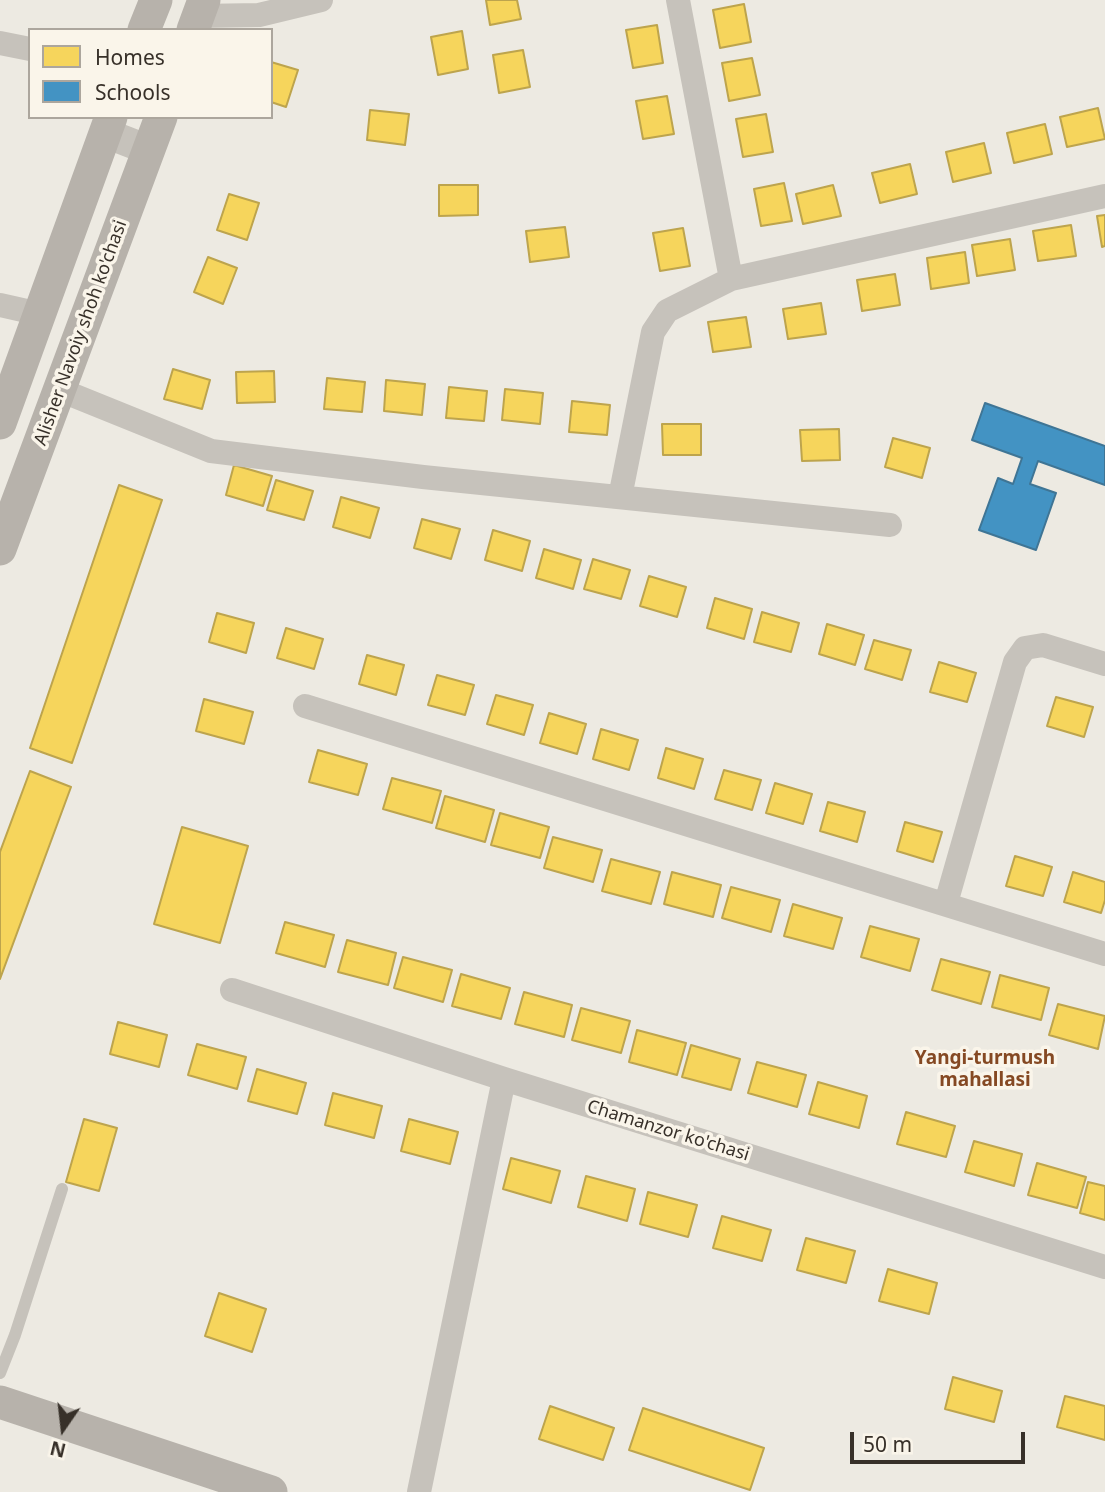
<!DOCTYPE html>
<style>
body{margin:0}
#map{position:relative;width:1105px;height:1492px;overflow:hidden;background:#edeae2;font-family:"Noto Sans",sans-serif}
canvas{display:block}
.legend{position:absolute;left:28px;top:28px;width:245px;height:91px;box-sizing:border-box;background:#faf5ea;border:2px solid #aca69d;margin:0;padding:9px 12px;list-style:none;font-size:21px;color:#373029}
.legend li{display:flex;align-items:center;gap:14px;height:35px}
.legend b{width:35px;border:2px solid #aca69d}
.north{position:absolute;left:28px;top:1394px;width:70px;height:70px;-webkit-text-stroke:5px #faf5ea;paint-order:stroke;rotate:194deg;font-size:19px;font-weight:700;line-height:28px;text-align:center;color:#373029}
.north::after{content:'';display:block;margin:auto;width:24px;height:32px;background:#373029;clip-path:polygon(50% 0,100% 100%,50% 72%,0 100%)}
.scale{position:absolute;left:850px;top:1432px;width:175px;height:32px;box-sizing:border-box;border:4px solid #373029;border-top:0;padding-left:9px;font-size:21px;line-height:24px;white-space:nowrap;color:#373029;-webkit-text-stroke:5px #faf5ea;paint-order:stroke}
</style>
<div id="map">
<canvas width="1105" height="1492"></canvas>
<ul class="legend">
<li><b style="height:19px;background:#f6d55c"></b>Homes</li>
<li><b style="height:19px;background:#4393c3"></b>Schools</li>
</ul>
<div class="north">N</div>
<div class="scale">50 m</div>
</div>
<script>
const context = document.querySelector('canvas').getContext('2d');
context.lineJoin = 'round';
function fill(path, color) { context.fillStyle = color; context.fill(path, 'evenodd'); }
function stroke(path, color, width, dash) { context.strokeStyle = color; context.lineWidth = width; context.lineCap = dash ? 'butt' : 'round'; context.setLineDash(dash || []); context.stroke(path); }
function drawText(font, color, halo, rows, align = 'center') {
  context.font = font + ' "Noto Sans",sans-serif'; context.lineWidth = 7; context.setLineDash([]); context.textBaseline = 'middle'; context.strokeStyle = halo; context.fillStyle = color; for (const [text, x, y, turn = 0] of rows) {
    context.save(); context.translate(x, y); context.rotate((+turn || 0) * Math.PI / 180); context.textAlign = isNaN(turn) ? turn : align; if (halo) context.strokeText(text, 0, 0); context.fillText(text, 0, 0); context.restore();
  }
}
const homes = new Path2D(`
 M 486,0 L 517,0 L 521,19 L 490,25 Z
 M 744,4 L 751,42 L 720,48 L 713,10 Z
 M 657,25 L 663,63 L 633,68 L 626,30 Z
 M 462,31 L 468,69 L 438,75 L 431,37 Z
 M 523,50 L 530,87 L 499,93 L 493,55 Z
 M 752,58 L 760,95 L 729,101 L 722,63 Z
 M 271,62 L 298,70 L 286,107 L 271,102 Z
 M 667,96 L 674,134 L 643,139 L 636,101 Z
 M 1098,108 L 1105,139 L 1067,147 L 1060,117 Z
 M 370,110 L 409,114 L 405,145 L 367,140 Z
 M 766,114 L 773,152 L 743,157 L 736,119 Z
 M 1045,124 L 1052,154 L 1014,163 L 1007,133 Z
 M 984,143 L 991,173 L 953,182 L 946,152 Z
 M 910,164 L 917,194 L 880,203 L 872,173 Z
 M 784,183 L 792,221 L 761,226 L 754,189 Z
 M 439,185 L 478,185 L 478,215 L 439,216 Z
 M 833,185 L 841,216 L 803,224 L 796,194 Z
 M 229,194 L 259,203 L 247,240 L 217,230 Z
 M 1105,215 L 1105,246 L 1102,247 L 1097,216 Z
 M 1071,225 L 1076,256 L 1038,261 L 1033,231 Z
 M 565,227 L 569,257 L 530,262 L 526,231 Z
 M 683,228 L 690,266 L 660,271 L 653,233 Z
 M 1010,239 L 1015,270 L 977,276 L 972,245 Z
 M 965,252 L 969,283 L 931,289 L 927,258 Z
 M 208,257 L 237,268 L 223,304 L 194,292 Z
 M 895,274 L 900,305 L 862,311 L 857,280 Z
 M 821,303 L 826,334 L 788,339 L 783,309 Z
 M 746,317 L 751,347 L 713,352 L 708,322 Z
 M 173,369 L 210,380 L 202,409 L 164,399 Z
 M 274,371 L 275,402 L 237,403 L 236,372 Z
 M 327,378 L 365,382 L 362,412 L 324,409 Z
 M 386,380 L 425,384 L 422,415 L 384,411 Z
 M 449,387 L 487,391 L 484,421 L 446,418 Z
 M 505,389 L 543,393 L 540,424 L 502,420 Z
 M 572,401 L 610,405 L 607,435 L 569,432 Z
 M 662,424 L 701,424 L 701,455 L 663,455 Z
 M 839,429 L 840,460 L 802,461 L 800,430 Z
 M 893,438 L 930,448 L 922,478 L 885,467 Z
 M 234,465 L 272,476 L 263,506 L 226,495 Z
 M 276,480 L 313,491 L 304,520 L 267,510 Z
 M 119,485 L 162,500 L 72,763 L 30,748 Z
 M 341,497 L 379,508 L 370,538 L 333,527 Z
 M 422,519 L 460,529 L 451,559 L 414,548 Z
 M 493,530 L 530,541 L 522,571 L 485,560 Z
 M 544,549 L 581,560 L 573,589 L 536,578 Z
 M 593,559 L 630,570 L 621,599 L 584,589 Z
 M 649,576 L 686,587 L 677,617 L 640,606 Z
 M 715,598 L 752,609 L 744,639 L 707,628 Z
 M 762,612 L 799,623 L 791,652 L 754,642 Z
 M 217,613 L 254,623 L 246,653 L 209,642 Z
 M 827,624 L 864,635 L 855,665 L 819,654 Z
 M 286,628 L 323,639 L 314,669 L 277,658 Z
 M 874,640 L 911,650 L 902,680 L 865,669 Z
 M 367,655 L 404,665 L 396,695 L 359,684 Z
 M 939,662 L 976,673 L 967,702 L 930,692 Z
 M 437,675 L 474,685 L 465,715 L 428,705 Z
 M 496,695 L 533,705 L 524,735 L 487,724 Z
 M 1056,697 L 1093,707 L 1084,737 L 1047,726 Z
 M 204,699 L 253,712 L 244,744 L 196,731 Z
 M 549,713 L 586,724 L 577,754 L 540,743 Z
 M 601,729 L 638,740 L 629,770 L 593,759 Z
 M 666,748 L 703,759 L 694,789 L 658,778 Z
 M 318,750 L 367,764 L 358,795 L 309,782 Z
 M 724,770 L 761,780 L 752,810 L 715,799 Z
 M 30,771 L 71,787 L 0,979 L 0,852 Z
 M 392,778 L 441,791 L 432,823 L 383,809 Z
 M 775,783 L 812,794 L 803,824 L 766,813 Z
 M 445,796 L 494,810 L 485,842 L 436,828 Z
 M 828,802 L 865,812 L 857,842 L 820,831 Z
 M 500,813 L 549,827 L 540,858 L 491,845 Z
 M 905,822 L 942,832 L 933,862 L 897,851 Z
 M 182,827 L 248,846 L 220,943 L 154,924 Z
 M 553,837 L 602,850 L 593,882 L 544,868 Z
 M 1015,856 L 1052,867 L 1043,896 L 1006,886 Z
 M 611,859 L 660,872 L 651,904 L 602,891 Z
 M 672,872 L 721,885 L 713,917 L 664,904 Z
 M 1073,872 L 1105,882 L 1105,900 L 1101,913 L 1064,902 Z
 M 731,887 L 780,900 L 771,932 L 722,918 Z
 M 793,904 L 842,918 L 833,949 L 784,936 Z
 M 285,922 L 334,935 L 325,967 L 276,953 Z
 M 870,926 L 919,939 L 910,971 L 861,957 Z
 M 347,940 L 396,953 L 388,985 L 338,972 Z
 M 403,957 L 452,970 L 443,1002 L 394,988 Z
 M 941,959 L 990,972 L 981,1004 L 932,990 Z
 M 461,974 L 510,988 L 501,1019 L 452,1006 Z
 M 1000,975 L 1049,988 L 1041,1020 L 992,1007 Z
 M 524,992 L 572,1005 L 564,1037 L 515,1024 Z
 M 1058,1004 L 1105,1016 L 1098,1049 L 1049,1035 Z
 M 581,1008 L 630,1021 L 621,1053 L 572,1040 Z
 M 118,1022 L 167,1035 L 159,1067 L 110,1054 Z
 M 637,1030 L 686,1043 L 677,1075 L 629,1062 Z
 M 197,1044 L 246,1057 L 237,1089 L 188,1075 Z
 M 691,1045 L 740,1059 L 731,1090 L 682,1077 Z
 M 757,1062 L 806,1075 L 797,1107 L 748,1093 Z
 M 257,1069 L 306,1083 L 297,1114 L 248,1101 Z
 M 818,1082 L 867,1096 L 859,1128 L 809,1114 Z
 M 333,1093 L 382,1106 L 374,1138 L 325,1125 Z
 M 906,1112 L 955,1126 L 946,1157 L 897,1144 Z
 M 84,1119 L 117,1128 L 99,1191 L 66,1182 Z
 M 409,1119 L 458,1132 L 450,1164 L 401,1151 Z
 M 974,1141 L 1022,1154 L 1014,1186 L 965,1172 Z
 M 511,1158 L 560,1171 L 551,1203 L 503,1189 Z
 M 1037,1163 L 1086,1177 L 1077,1208 L 1028,1195 Z
 M 586,1176 L 635,1189 L 627,1221 L 578,1207 Z
 M 1088,1182 L 1105,1186 L 1105,1220 L 1080,1213 Z
 M 648,1192 L 697,1205 L 688,1237 L 640,1224 Z
 M 722,1216 L 771,1230 L 762,1261 L 713,1248 Z
 M 806,1238 L 855,1251 L 846,1283 L 797,1270 Z
 M 888,1269 L 937,1283 L 929,1314 L 879,1301 Z
 M 219,1293 L 266,1309 L 252,1352 L 205,1336 Z
 M 953,1377 L 1002,1391 L 994,1422 L 945,1409 Z
 M 1065,1396 L 1105,1406 L 1105,1440 L 1057,1427 Z
 M 550,1406 L 614,1428 L 603,1460 L 539,1439 Z
 M 643,1408 L 764,1448 L 750,1490 L 629,1450 Z`);
fill(homes, '#f6d55c');
stroke(homes, '#bda44d', 2);
const schools = new Path2D(`
 M 985,403 L 1105,446 L 1105,485 L 1038,461 L 1030,484 L 1056,493 L 1036,550 L 979,530 L 998,478 L 1013,484 L 1022,458 L 972,440 Z`);
fill(schools, '#4393c3');
stroke(schools, '#3f7595', 2);
stroke(new Path2D(`
 M 0,1373 L 15,1335 L 62,1189`), '#c6c2bb', 12);
stroke(new Path2D(`
 M 678,0 L 731,279
 M 198,16 L 259,15 L 321,0
 M 0,43 L 30,49
 M 0,305 L 40,314
 M 60,390 L 211,451 L 423,477 L 890,525
 M 620,497 L 653,332 L 667,311 L 731,279 L 1105,196
 M 305,706 L 1105,954
 M 946,903 L 1015,662 L 1025,648 L 1043,645 L 1105,664
 M 232,990 L 504,1079 L 1105,1267
 M 419,1492 L 504,1079`), '#c6c2bb', 24);
stroke(new Path2D(`
 M 105,133 L 149,150`), '#c6c2bb', 30);
stroke(new Path2D(`
 M 144,30 L 156,0
 M 193,30 L 204,0
 M 0,423 L 111,117
 M 0,549 L 161,117
 M 0,1402 L 271,1492`), '#b7b2ab', 33);
drawText('18px', '#373029', '#faf5ea', [
 ["Alisher Navoiy shoh ko'chasi",81,333,-70],
 ["Chamanzor ko'chasi",668,1131,17]
]);
drawText('bold 19px', '#854923', '#faf5ea', [
 ["Yangi-turmush",985,1059],
 ["mahallasi",985,1081]
]);
</script>
